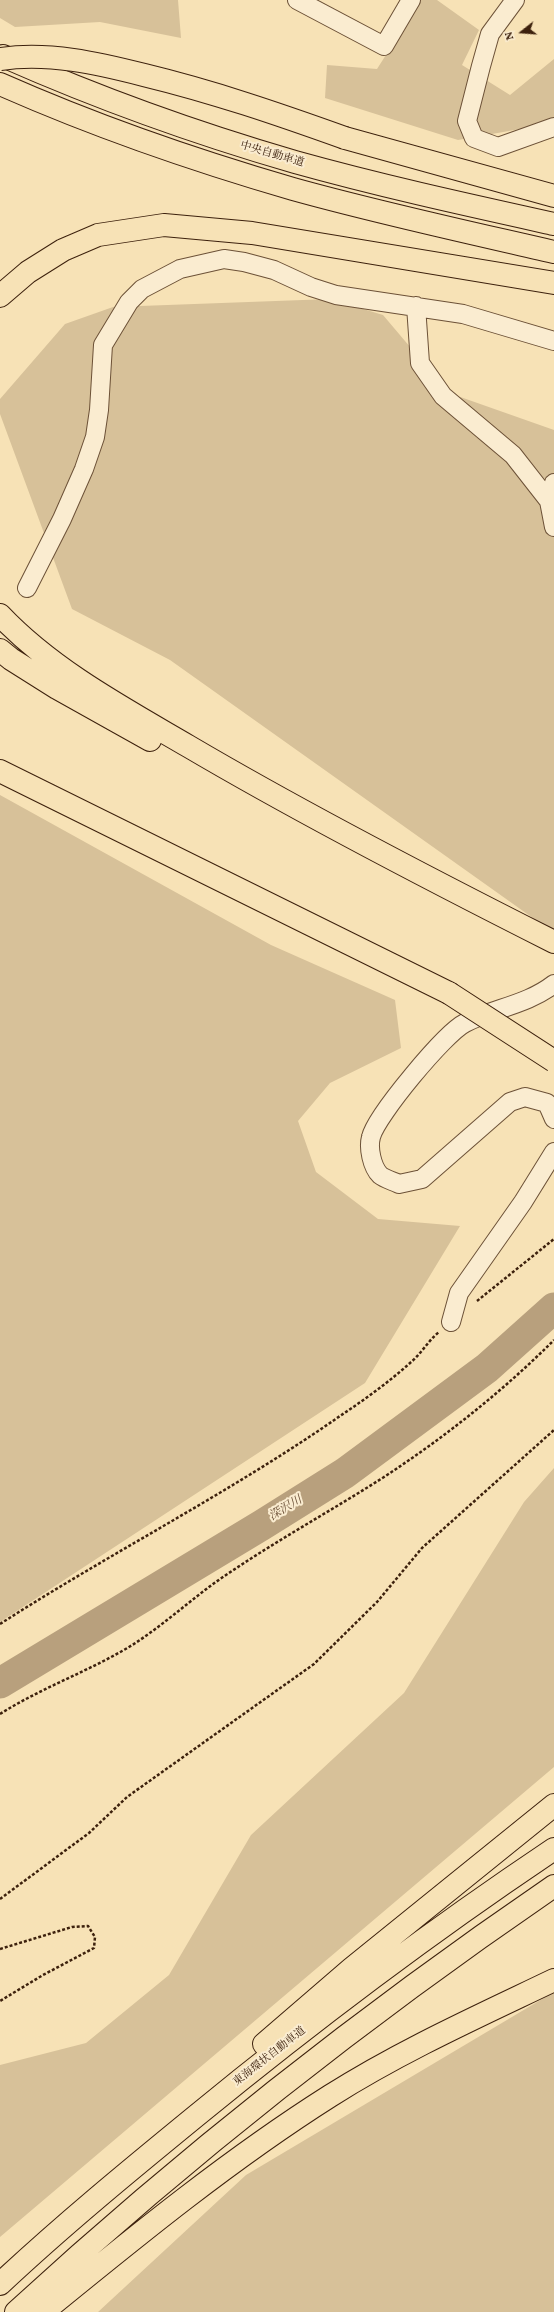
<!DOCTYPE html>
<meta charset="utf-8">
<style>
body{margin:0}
#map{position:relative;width:554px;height:2312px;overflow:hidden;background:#f7e2b6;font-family:Vollkorn,serif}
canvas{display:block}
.north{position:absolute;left:502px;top:12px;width:40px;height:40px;-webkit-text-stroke:3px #faecd0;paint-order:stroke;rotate:253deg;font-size:11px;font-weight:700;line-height:16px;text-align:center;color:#3d210d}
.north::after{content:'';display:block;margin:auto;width:14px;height:18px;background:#3d210d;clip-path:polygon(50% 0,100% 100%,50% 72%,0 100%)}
</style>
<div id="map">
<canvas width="554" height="2312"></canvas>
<div class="north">N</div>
</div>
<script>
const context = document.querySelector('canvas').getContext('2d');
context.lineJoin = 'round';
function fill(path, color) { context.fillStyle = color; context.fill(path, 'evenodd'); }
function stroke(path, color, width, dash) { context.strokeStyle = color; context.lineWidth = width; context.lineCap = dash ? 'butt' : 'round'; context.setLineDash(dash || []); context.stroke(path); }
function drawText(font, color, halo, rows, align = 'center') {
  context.font = font + ' Vollkorn,"Noto Serif JP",serif'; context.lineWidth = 4; context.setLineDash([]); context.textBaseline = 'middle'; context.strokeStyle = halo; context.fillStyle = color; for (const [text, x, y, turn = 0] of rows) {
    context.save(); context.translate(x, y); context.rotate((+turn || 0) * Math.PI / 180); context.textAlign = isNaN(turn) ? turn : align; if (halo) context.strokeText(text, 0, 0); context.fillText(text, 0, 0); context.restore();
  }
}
fill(new Path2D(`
 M 0,0 L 178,0 L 181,38 L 100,22 L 15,27 L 0,18 Z
 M 421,0 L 437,0 L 479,30 L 462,65 L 510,95 L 554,59 L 554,123 L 458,140 L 325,98 L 327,65 L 377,69 Z
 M 330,299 L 383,315 L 449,393 L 554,430 L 554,933 L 170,660 L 72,609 L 0,414 L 0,399 L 65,324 L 113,307 Z
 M 0,795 L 271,945 L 395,1000 L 401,1048 L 330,1083 L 298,1121 L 316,1172 L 378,1219 L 460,1226 L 365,1383 L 0,1622 Z
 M 554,1468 L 554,1767 L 0,2237 L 0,2065 L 86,2043 L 169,1975 L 251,1835 L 404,1693 L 524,1502 Z
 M 554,1992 L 554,2312 L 98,2312 L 246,2175 Z`), '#d7c199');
stroke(new Path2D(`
 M 0,1683 L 262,1525 L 345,1473 L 487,1368 L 554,1308`), '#b8a07d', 31);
const street = new Path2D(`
 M 297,0 L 384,46 L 411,0
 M 515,0 L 490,34 L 481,66 L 467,121 L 474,138 L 498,147 L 554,127
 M 416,306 L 420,363 L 443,396 L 513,455 L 549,501
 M 554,483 L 549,501 L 554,527
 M 27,588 L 62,519 L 84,469 L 95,437 L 99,410 L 103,345 L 129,302 L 142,289 L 180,269 L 224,259 L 244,262 L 274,270 L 311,287 L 336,295 L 463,314 L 554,341
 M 554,984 C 527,1005 494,1008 465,1023 C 445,1033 376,1116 371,1137 C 368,1148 372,1167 380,1175 C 385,1179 393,1181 399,1184 L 422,1179 L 510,1102 L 525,1097 L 547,1103 L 554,1119
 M 451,1322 L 459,1293 L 523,1202 L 554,1152`);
const highway = new Path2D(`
 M 3,56 C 98,98 195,133 295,162 C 381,186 468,205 554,224
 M 0,84 C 95,126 193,160 293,189 C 379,213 467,232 554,252
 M 345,138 L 554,196
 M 0,296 L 28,272 L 63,250 L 98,235 L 164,225 L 252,233 L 554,283
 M 0,615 C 52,670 123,708 188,746 C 307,816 431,880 554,942
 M 0,650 L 11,659 L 57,688 L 150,740
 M 0,771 L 449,993
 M 264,2044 L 351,1969 L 554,1805
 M 0,2284 C 63,2225 130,2170 196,2116 C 312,2021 430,1932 554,1849
 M 16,2312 C 185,2157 365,2015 554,1886
 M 43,2312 C 135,2237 229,2160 330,2096 C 401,2051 479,2016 554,1980`);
stroke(street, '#6c5137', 20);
stroke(highway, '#3d210d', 24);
stroke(new Path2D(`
 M 477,1301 L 554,1239
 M 0,1624 C 112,1552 231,1492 340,1416 C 364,1400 389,1382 410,1363 C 421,1354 428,1341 439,1332
 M 0,1714 C 41,1688 87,1672 129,1647 C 165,1625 196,1594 232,1571 C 281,1538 334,1509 384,1477 C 445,1437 503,1391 554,1340
 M 0,1899 L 89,1833 L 127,1797 L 314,1664 L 377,1602 L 422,1548 L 554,1430
 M 0,1949 L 72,1927 L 88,1926 L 95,1937 L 94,1948 L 43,1975 L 0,2001`), '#3d210d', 2.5, [3, 2]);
stroke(street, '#faecd0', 18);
stroke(highway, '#f7e2b6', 22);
const highwayBridge = new Path2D(`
 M 0,59 C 49,52 97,63 144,75 C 214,92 278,114 345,138
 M 449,993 L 554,1061`);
stroke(highwayBridge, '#3d210d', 24, []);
stroke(highwayBridge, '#f7e2b6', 22);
drawText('11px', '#3d210d', '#faecd0', [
 ["中央自動車道",272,155,16],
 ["東海環状自動車道",270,2057,-38]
]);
drawText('italic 12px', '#684d34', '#faecd0', [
 ["深沢川",286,1509,-31]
]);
</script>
